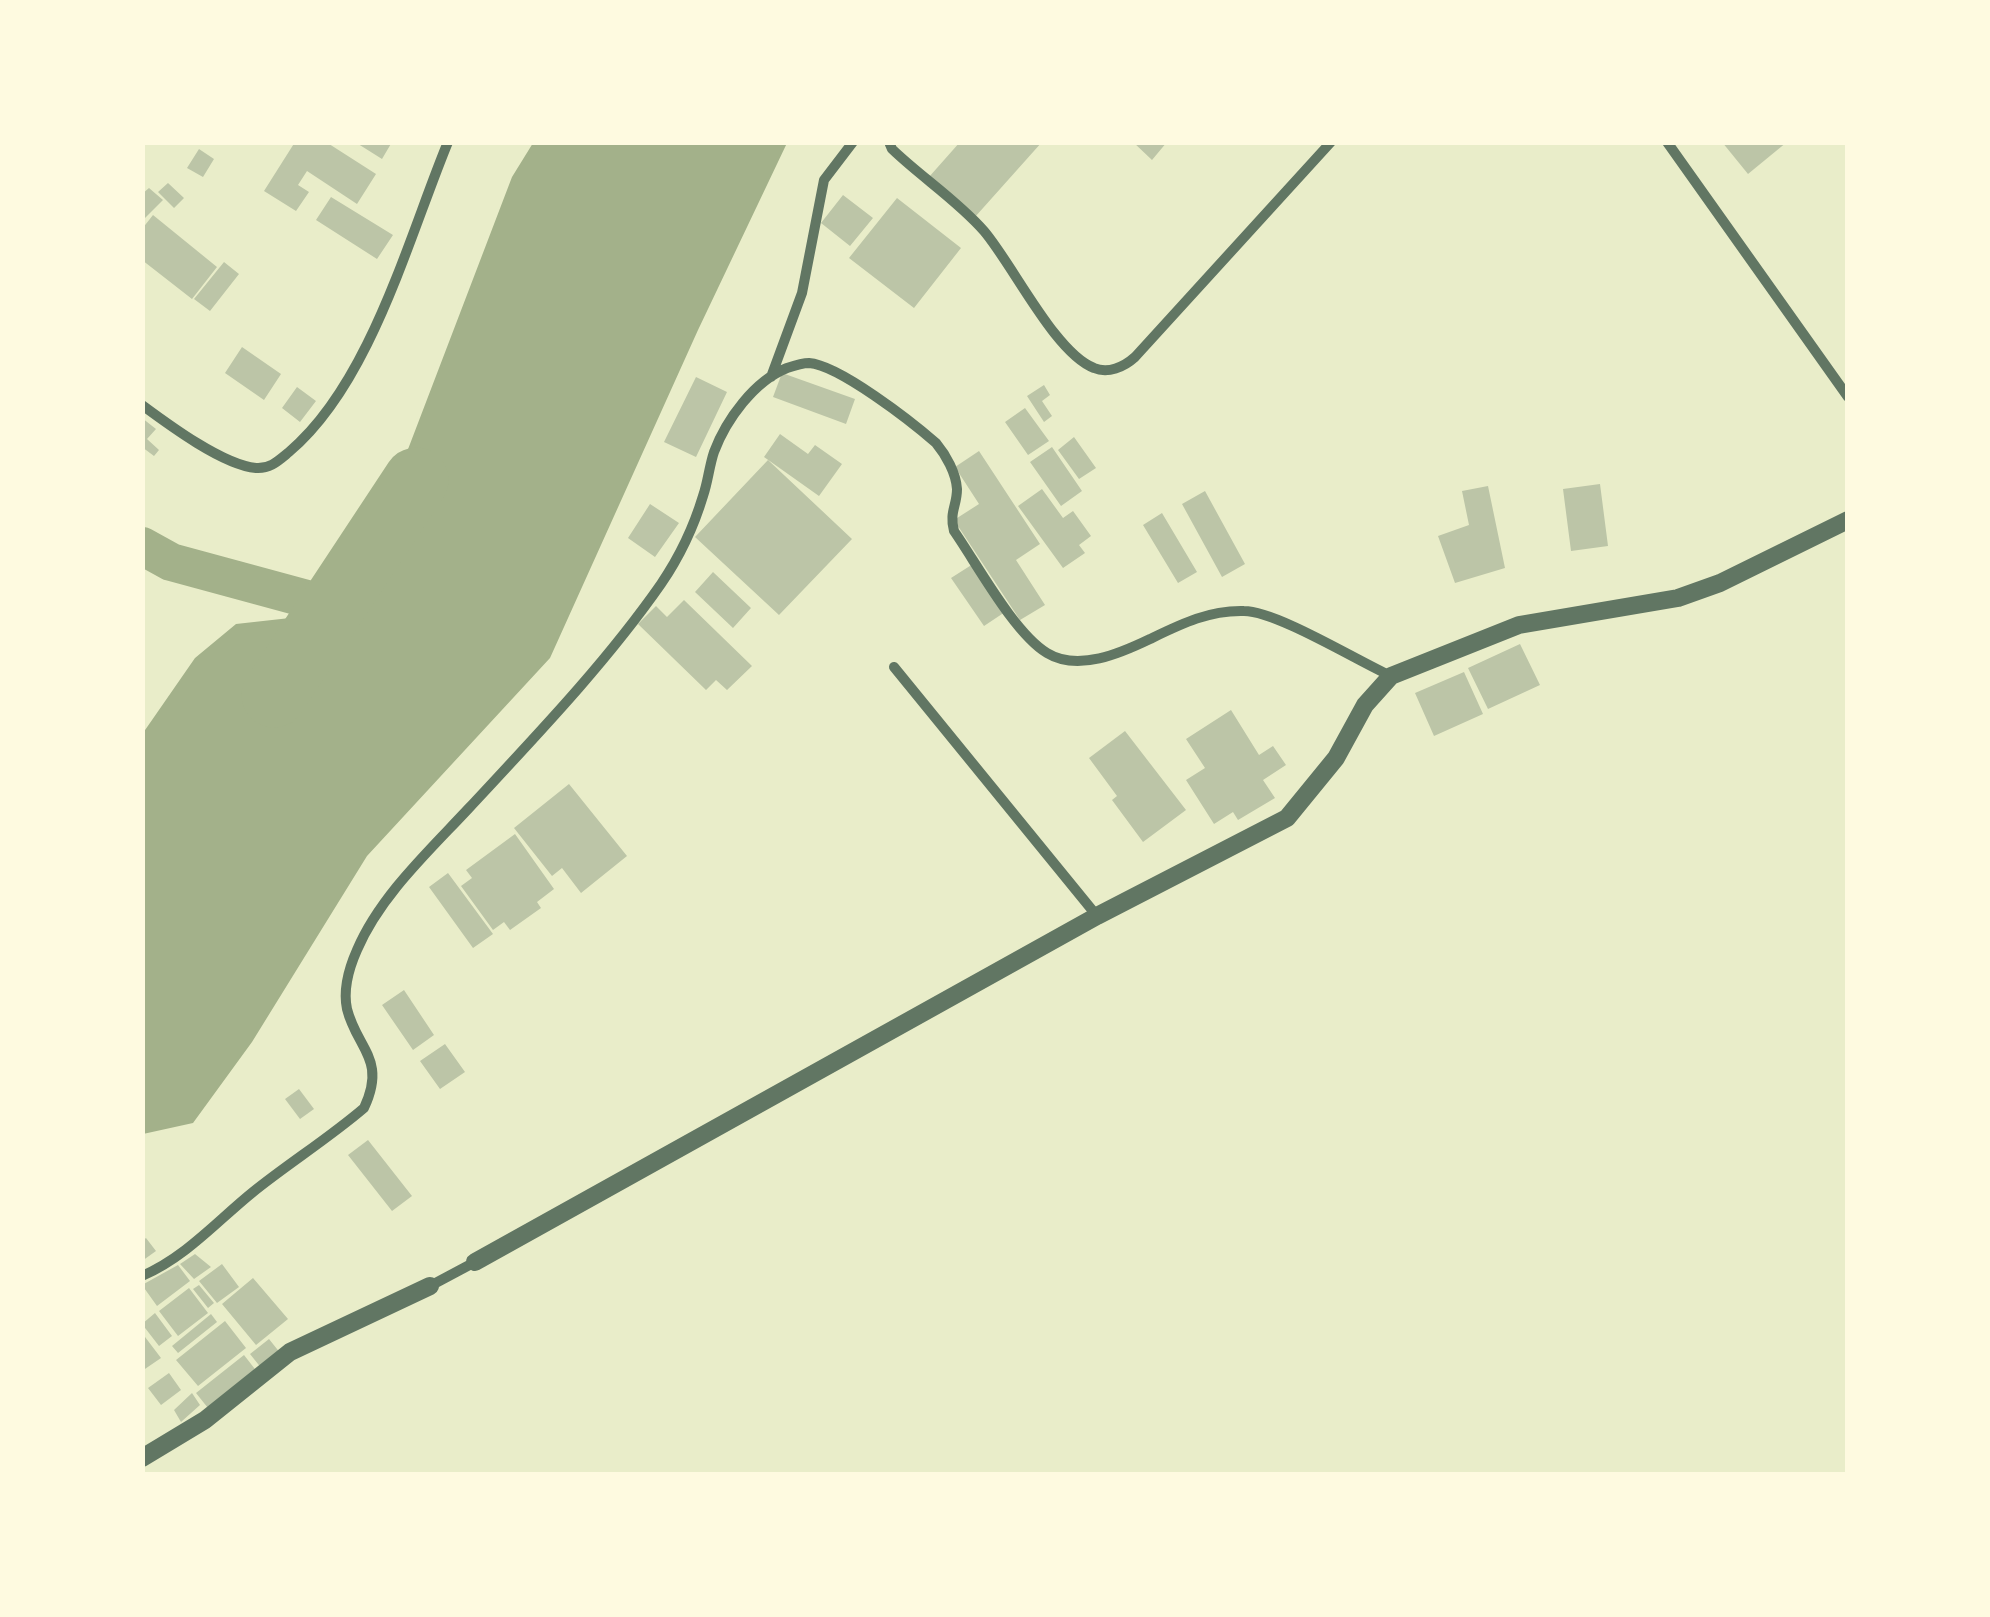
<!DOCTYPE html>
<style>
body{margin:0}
#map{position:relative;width:1990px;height:1617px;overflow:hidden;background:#e9edc9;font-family:"Nunito Sans",sans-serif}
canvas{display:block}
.frame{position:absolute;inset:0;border:145px solid #fefae0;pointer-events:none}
</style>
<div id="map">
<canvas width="1990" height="1617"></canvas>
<div class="frame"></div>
</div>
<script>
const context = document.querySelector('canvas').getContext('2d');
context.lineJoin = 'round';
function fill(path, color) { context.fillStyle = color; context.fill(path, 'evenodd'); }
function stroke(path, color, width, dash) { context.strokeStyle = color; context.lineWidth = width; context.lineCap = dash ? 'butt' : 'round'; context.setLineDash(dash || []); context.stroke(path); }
fill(new Path2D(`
 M 533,143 L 787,143 L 698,330 L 550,658 L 367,856 L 252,1042 L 193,1123 L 143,1134 L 143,733 L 195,658 L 236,624 L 299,617 L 342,622 L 512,177 Z`), '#a3b18a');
stroke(new Path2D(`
 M 142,546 L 171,562 L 333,606`), '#a3b18a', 38);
stroke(new Path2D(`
 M 274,695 L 416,480`), '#a3b18a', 65);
fill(new Path2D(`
 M 295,142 L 326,142 L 376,174 L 357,204 L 307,171 L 298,185 L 309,192 L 296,211 L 264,191 Z
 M 355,142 L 392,142 L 382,159 Z
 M 960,142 L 1042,142 L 975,217 L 929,177 Z
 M 1133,142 L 1167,142 L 1152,160 Z
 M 1722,142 L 1787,142 L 1748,174 Z
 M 199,149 L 214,159 L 203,177 L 187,168 Z
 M 168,183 L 184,198 L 174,208 L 158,192 Z
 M 149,188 L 163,200 L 142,221 L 142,194 Z
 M 843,195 L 873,218 L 850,246 L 821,223 Z
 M 331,197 L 393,235 L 377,259 L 316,220 Z
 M 897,198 L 961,248 L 914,308 L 849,258 Z
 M 153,215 L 217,267 L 192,299 L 142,260 L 142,229 Z
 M 224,262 L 239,274 L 210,311 L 194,299 Z
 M 242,347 L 281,374 L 264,400 L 225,373 Z
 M 782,373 L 855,399 L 846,424 L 773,397 Z
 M 696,377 L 727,392 L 696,457 L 664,442 Z
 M 1044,385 L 1050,395 L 1042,401 L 1052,416 L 1044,422 L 1027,396 Z
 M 297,387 L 316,401 L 300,422 L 282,408 Z
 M 1025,408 L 1049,441 L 1028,455 L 1005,422 Z
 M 142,418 L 156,429 L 147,439 L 159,450 L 154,456 L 142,447 Z
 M 780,434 L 808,454 L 815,445 L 842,464 L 819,496 L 764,457 Z
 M 1074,437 L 1096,468 L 1079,479 L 1058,450 Z
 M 1052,447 L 1082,491 L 1061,506 L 1030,462 Z
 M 979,451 L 1040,544 L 1016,560 L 1045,605 L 1020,620 L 954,520 L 979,504 L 955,467 Z
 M 768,460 L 852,539 L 779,615 L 695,537 Z
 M 1600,484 L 1608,546 L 1571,551 L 1563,489 Z
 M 1488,486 L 1505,568 L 1455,583 L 1438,536 L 1469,525 L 1462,491 Z
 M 1042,489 L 1063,518 L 1073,511 L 1091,536 L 1079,545 L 1085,553 L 1063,568 L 1018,506 Z
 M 1205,491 L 1245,564 L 1222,577 L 1182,504 Z
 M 650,504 L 679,523 L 655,557 L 628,538 Z
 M 1162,513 L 1197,572 L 1178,583 L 1143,525 Z
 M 973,564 L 1005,612 L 984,626 L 951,578 Z
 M 713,572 L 751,608 L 733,628 L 695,592 Z
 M 684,600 L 752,666 L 727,690 L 716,680 L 706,690 L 638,624 L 656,606 L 667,617 Z
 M 1520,644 L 1540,685 L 1488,709 L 1468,668 Z
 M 1464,672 L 1483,714 L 1434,736 L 1415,693 Z
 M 1231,710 L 1259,755 L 1273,746 L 1286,765 L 1263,780 L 1275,798 L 1238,820 L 1233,812 L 1214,824 L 1186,780 L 1205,768 L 1186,739 Z
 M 1125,731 L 1186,810 L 1143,842 L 1112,800 L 1117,796 L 1089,758 Z
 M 569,784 L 627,856 L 581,893 L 562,868 L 552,876 L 514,828 Z
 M 515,834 L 554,889 L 537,902 L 541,908 L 510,930 L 504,922 L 493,930 L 461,886 L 472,878 L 466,870 Z
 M 448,873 L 493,934 L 473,948 L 429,887 Z
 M 404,990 L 434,1035 L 413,1050 L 382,1005 Z
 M 445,1044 L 465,1072 L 440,1089 L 420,1061 Z
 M 299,1089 L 314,1109 L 300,1119 L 285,1099 Z
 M 368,1140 L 412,1196 L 392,1211 L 348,1155 Z
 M 146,1238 L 156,1251 L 142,1261 L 142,1241 Z
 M 195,1254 L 211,1267 L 194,1279 L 180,1264 Z
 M 222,1264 L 239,1287 L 217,1303 L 199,1281 Z
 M 178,1265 L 190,1281 L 157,1306 L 142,1285 Z
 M 253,1278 L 288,1319 L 256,1345 L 222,1304 Z
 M 199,1285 L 214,1303 L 208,1308 L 193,1289 Z
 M 189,1288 L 208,1313 L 178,1336 L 159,1311 Z
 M 155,1313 L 172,1336 L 159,1346 L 142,1324 Z
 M 211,1314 L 217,1322 L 178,1353 L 172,1346 Z
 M 225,1321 L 246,1348 L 198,1386 L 176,1360 Z
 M 142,1333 L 161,1358 L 142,1371 Z
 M 269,1339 L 281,1354 L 262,1369 L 250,1354 Z
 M 244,1355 L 258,1373 L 208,1408 L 196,1393 Z
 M 169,1373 L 181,1390 L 161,1405 L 148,1388 Z
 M 192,1393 L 200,1405 L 181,1422 L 174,1410 Z`), '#bcc5a7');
stroke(new Path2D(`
 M 889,142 L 892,149 C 921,177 958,201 984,231 C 1013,265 1055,353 1094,368 C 1108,374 1124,367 1135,357 L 1331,142
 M 1667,142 L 1848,397
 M 771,377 L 802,293 L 824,180 L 853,142
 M 142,405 C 169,425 223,465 256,468 C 270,469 278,461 289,452 C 370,384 408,239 448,142
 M 894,667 L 1097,916
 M 142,1276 C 186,1257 217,1221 253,1192 C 289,1163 329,1138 364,1108 C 387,1059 357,1049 347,1009 C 343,990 349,968 357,950 C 380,896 429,851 469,808 C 534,738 606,663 661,584 C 678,559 694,526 703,496 C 708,482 709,467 714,452 C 726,420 754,381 787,368 C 793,366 802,363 809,363 C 839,365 912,422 936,443 C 946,455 956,473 957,489 C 957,506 949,512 954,531 C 977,564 1014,633 1047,653 C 1078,672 1121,653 1150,639 C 1181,624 1209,610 1244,611 C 1276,611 1356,660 1391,676
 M 430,1286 L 475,1262`), '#617663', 10);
stroke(new Path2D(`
 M 475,1262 L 1097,916 L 1287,818 L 1336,758 L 1365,705 L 1391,676 L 1519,625 L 1678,598 L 1720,583 L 1848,520
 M 142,1458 L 205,1420 L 290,1352 L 430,1286`), '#617663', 18);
</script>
